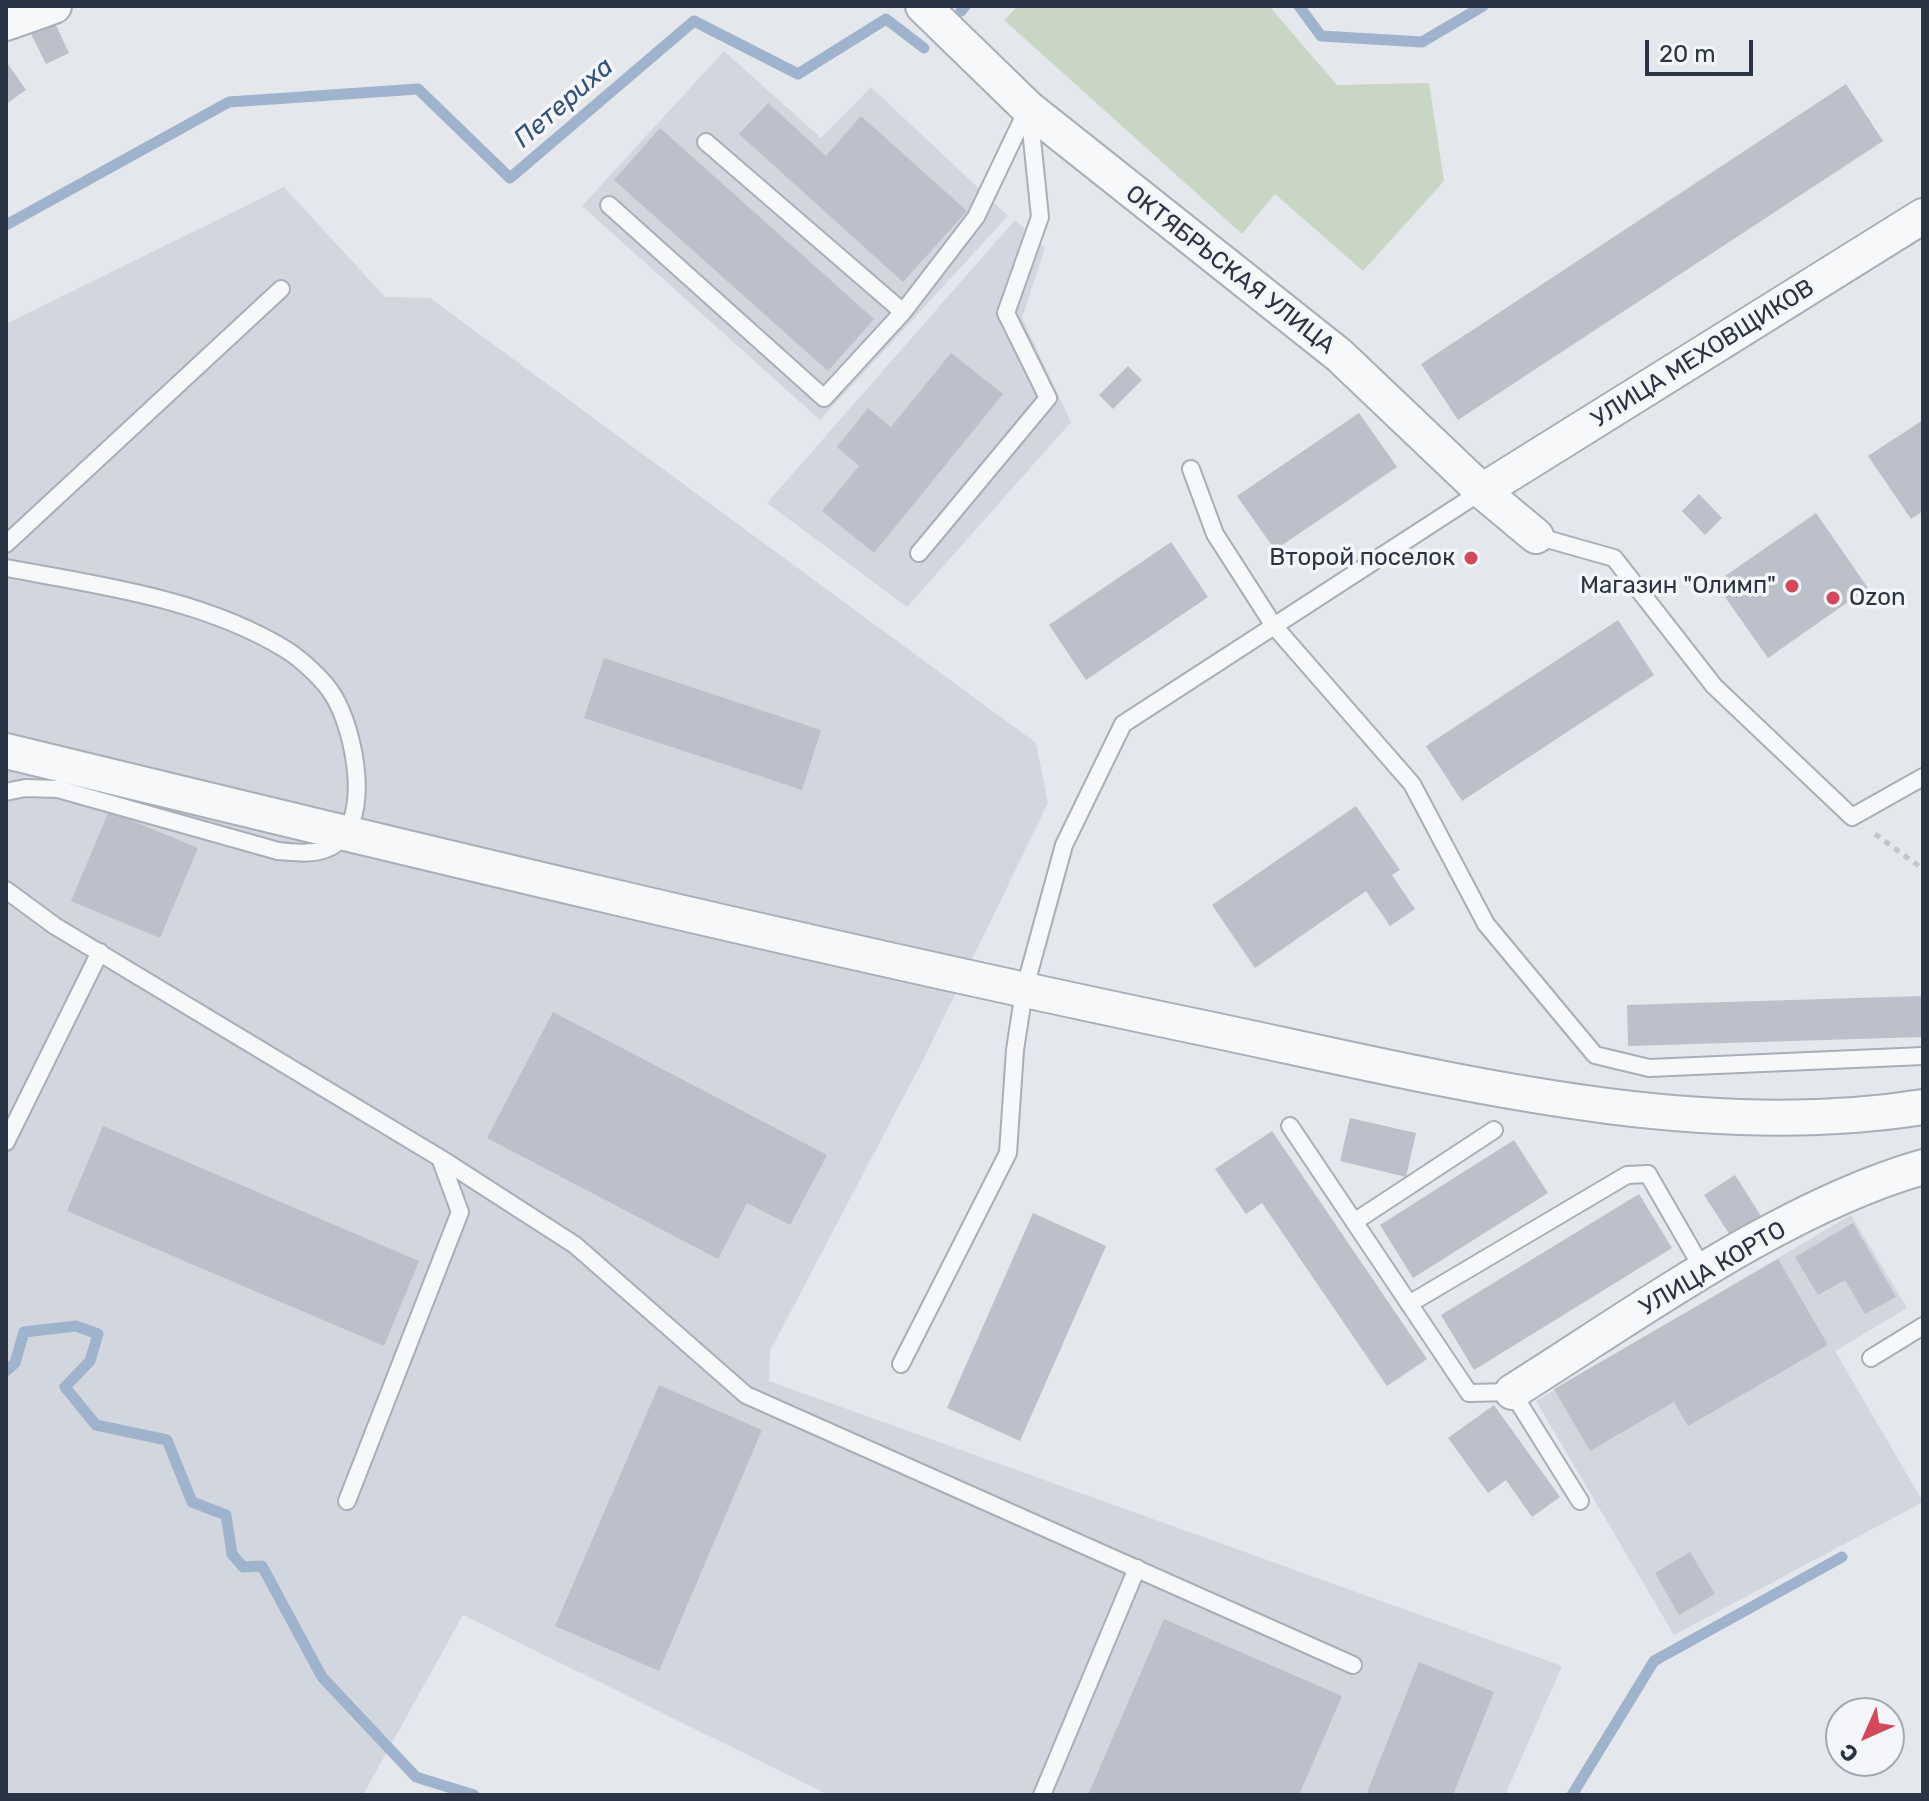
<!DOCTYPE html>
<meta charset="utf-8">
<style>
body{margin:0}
#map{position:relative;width:1929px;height:1801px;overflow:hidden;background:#e4e7ec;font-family:Rubik,sans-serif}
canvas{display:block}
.frame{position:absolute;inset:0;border:8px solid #2b3445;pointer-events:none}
.north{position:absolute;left:1825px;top:1697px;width:80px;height:80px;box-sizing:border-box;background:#f4f6f9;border:2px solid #a4a8b1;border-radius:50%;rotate:225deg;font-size:22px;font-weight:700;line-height:32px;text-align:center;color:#2b3445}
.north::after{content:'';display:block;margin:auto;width:28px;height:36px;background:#d1495b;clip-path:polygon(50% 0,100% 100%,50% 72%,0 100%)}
.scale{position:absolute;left:1645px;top:40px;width:108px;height:36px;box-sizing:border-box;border:4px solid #2b3445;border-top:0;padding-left:10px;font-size:24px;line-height:28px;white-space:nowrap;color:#2b3445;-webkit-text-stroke:6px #f4f6f9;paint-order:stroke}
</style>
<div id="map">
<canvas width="1929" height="1801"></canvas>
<div class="frame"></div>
<div class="north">С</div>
<div class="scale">20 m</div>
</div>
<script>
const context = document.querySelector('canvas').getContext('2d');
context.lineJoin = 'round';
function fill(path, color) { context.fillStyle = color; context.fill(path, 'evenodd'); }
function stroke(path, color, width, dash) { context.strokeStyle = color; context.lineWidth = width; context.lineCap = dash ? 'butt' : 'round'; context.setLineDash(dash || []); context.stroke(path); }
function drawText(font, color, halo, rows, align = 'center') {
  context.font = font + ' Rubik,sans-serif'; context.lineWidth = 7; context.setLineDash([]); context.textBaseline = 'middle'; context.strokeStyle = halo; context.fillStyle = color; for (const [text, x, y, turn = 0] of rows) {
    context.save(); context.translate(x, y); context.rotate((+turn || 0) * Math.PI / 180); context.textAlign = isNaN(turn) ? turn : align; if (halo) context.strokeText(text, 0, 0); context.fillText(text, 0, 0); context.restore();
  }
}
fill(new Path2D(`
 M 724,51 L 821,138 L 871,87 L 1008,216 L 820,420 L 582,206 Z
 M 284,187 L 385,297 L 430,298 L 1036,743 L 1048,803 L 924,1058 L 770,1351 L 769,1381 L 1562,1666 L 1505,1795 L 829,1795 L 463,1615 L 363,1795 L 6,1795 L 6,324 Z
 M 1015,220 L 1045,248 L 1022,318 L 1071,422 L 907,607 L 767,503 Z
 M 1851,1215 L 1907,1308 L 1835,1351 L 1923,1502 L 1674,1635 L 1536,1401 Z`), '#d2d6de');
fill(new Path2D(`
 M 1018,6 L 1269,6 L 1337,85 L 1429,83 L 1444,181 L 1363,271 L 1275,194 L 1242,234 L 1004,20 Z`), '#c9d6c5');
stroke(new Path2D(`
 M 1299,6 L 1321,36 L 1422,42 L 1483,6
 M 961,11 L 965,6
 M 6,225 L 229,102 L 418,89 L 510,178 L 694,21 L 798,74 L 886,19 L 924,48
 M 6,1371 L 15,1363 L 24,1332 L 76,1326 L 98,1334 L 90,1361 L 65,1387 L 96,1425 L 167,1440 L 192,1502 L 226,1515 L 232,1554 L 243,1567 L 262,1566 L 322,1677 L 416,1777 L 474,1795
 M 1572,1795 L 1654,1661 L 1842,1557`), '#9fb4cc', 11);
fill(new Path2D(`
 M 54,21 L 69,53 L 46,64 L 30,32 Z
 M 6,61 L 26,90 L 6,104 Z
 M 1846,84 L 1883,141 L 1458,420 L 1421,364 Z
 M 768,103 L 826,156 L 861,116 L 967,211 L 903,282 L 739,134 Z
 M 660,128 L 874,319 L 828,371 L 614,180 Z
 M 951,353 L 1003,394 L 874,553 L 822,511 L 859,466 L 837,447 L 868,408 L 891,427 Z
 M 1128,366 L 1142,380 L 1113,409 L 1099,395 Z
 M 1359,413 L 1397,467 L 1275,550 L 1237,496 Z
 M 1923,420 L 1923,511 L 1911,519 L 1868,456 Z
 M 1699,494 L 1722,518 L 1705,535 L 1682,511 Z
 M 1816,513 L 1868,588 L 1768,658 L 1715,583 Z
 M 1171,542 L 1208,597 L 1086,680 L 1049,625 Z
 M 1618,620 L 1654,675 L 1462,801 L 1426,746 Z
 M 604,658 L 821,730 L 802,790 L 584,718 Z
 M 1356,806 L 1400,870 L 1392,875 L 1415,909 L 1390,926 L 1366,891 L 1255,968 L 1212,905 Z
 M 109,811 L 198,848 L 160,938 L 71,901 Z
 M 1923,996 L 1923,1037 L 1628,1046 L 1627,1005 Z
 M 553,1012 L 827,1155 L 790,1225 L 747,1203 L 718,1259 L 487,1138 Z
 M 1350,1118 L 1416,1133 L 1406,1177 L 1340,1161 Z
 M 103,1126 L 419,1261 L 384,1346 L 67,1211 Z
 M 1272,1131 L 1427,1359 L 1387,1386 L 1262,1203 L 1246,1214 L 1215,1169 Z
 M 1514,1140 L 1548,1193 L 1413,1278 L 1380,1225 Z
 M 1735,1175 L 1761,1216 L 1730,1235 L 1704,1195 Z
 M 1639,1194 L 1672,1248 L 1474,1370 L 1441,1315 Z
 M 1033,1213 L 1106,1246 L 1020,1441 L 947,1408 Z
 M 1853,1223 L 1896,1297 L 1865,1314 L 1845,1280 L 1818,1295 L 1795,1257 Z
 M 1778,1259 L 1828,1345 L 1688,1426 L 1674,1402 L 1590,1451 L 1554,1389 Z
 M 659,1385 L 762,1430 L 659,1671 L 555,1626 Z
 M 1494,1405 L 1560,1497 L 1532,1517 L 1506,1480 L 1488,1493 L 1448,1438 Z
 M 1690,1552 L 1715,1594 L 1679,1615 L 1655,1573 Z
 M 1164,1619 L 1342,1696 L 1299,1795 L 1088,1795 Z
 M 1419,1662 L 1494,1692 L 1453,1795 L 1366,1795 Z`), '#bbc0ca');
const lane = new Path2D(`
 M 706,142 L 903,312
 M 609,205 L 824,398 L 903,312 L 976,217 L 1028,108
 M 1191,469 L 1215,534 L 1274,626 L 1412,784 L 1486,924 L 1595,1055 L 1649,1068 L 1923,1056
 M 1536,536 L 1614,558 L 1714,686 L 1852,817 L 1923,777
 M 6,544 L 281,289
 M 919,553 L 1048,398 L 1006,313 L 1040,217 L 1029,110
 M 6,568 C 99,585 203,599 285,649 C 300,658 324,680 333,695 C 355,730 376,830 326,849 C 311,855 293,852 278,851 L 58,789 L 25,788 L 6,792
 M 6,890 L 55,926 L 440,1158 L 460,1212 L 347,1501
 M 1290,1126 L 1469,1393 L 1512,1392 L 1580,1501
 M 6,1142 L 100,952
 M 440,1158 L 575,1245 L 746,1395 L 1353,1665
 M 1354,1222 L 1494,1130
 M 1409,1304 L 1627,1175 L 1648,1174 L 1704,1271
 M 1871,1358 L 1923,1326
 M 901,1364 L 1008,1153 L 1015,1050 L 1024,991 L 1064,845 L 1123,724 L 1482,491
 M 1042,1795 L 1137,1568`);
const street = new Path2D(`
 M 923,6 L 1028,108 L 1339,355 L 1482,491 L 1536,536
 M 6,23 L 54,6
 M 1482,491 L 1923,216
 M 6,751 C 401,847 796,943 1194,1026 C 1426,1074 1686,1145 1923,1107
 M 1512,1392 C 1636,1314 1783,1207 1923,1167`);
stroke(lane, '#a9aeb7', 20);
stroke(street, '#a9aeb7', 38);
stroke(new Path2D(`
 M 1875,834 L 1923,869`), '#c2c5cb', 5, [6, 6]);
stroke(lane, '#f7f8fa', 16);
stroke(street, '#f7f8fa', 34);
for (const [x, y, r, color] of [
 [1471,558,8,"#d1495b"],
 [1792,586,8,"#d1495b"],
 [1833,598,8,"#d1495b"]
]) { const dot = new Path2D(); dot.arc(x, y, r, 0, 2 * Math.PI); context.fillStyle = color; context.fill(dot); stroke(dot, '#f4f6f9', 3); }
drawText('24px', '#2b3445', '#f4f6f9', [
 ["ОКТЯБРЬСКАЯ УЛИЦА",1230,270,38],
 ["УЛИЦА МЕХОВЩИКОВ",1703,354,-32],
 ["УЛИЦА КОРТО",1713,1269,-30]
]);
drawText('24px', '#2b3445', '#f4f6f9', [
 ["Второй поселок",1455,558],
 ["Магазин \"Олимп\"",1776,586],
 ["Ozon",1849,598,"left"]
], 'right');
drawText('italic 26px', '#34527a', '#f4f6f9', [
 ["Петериха",564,103,-41]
]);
</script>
